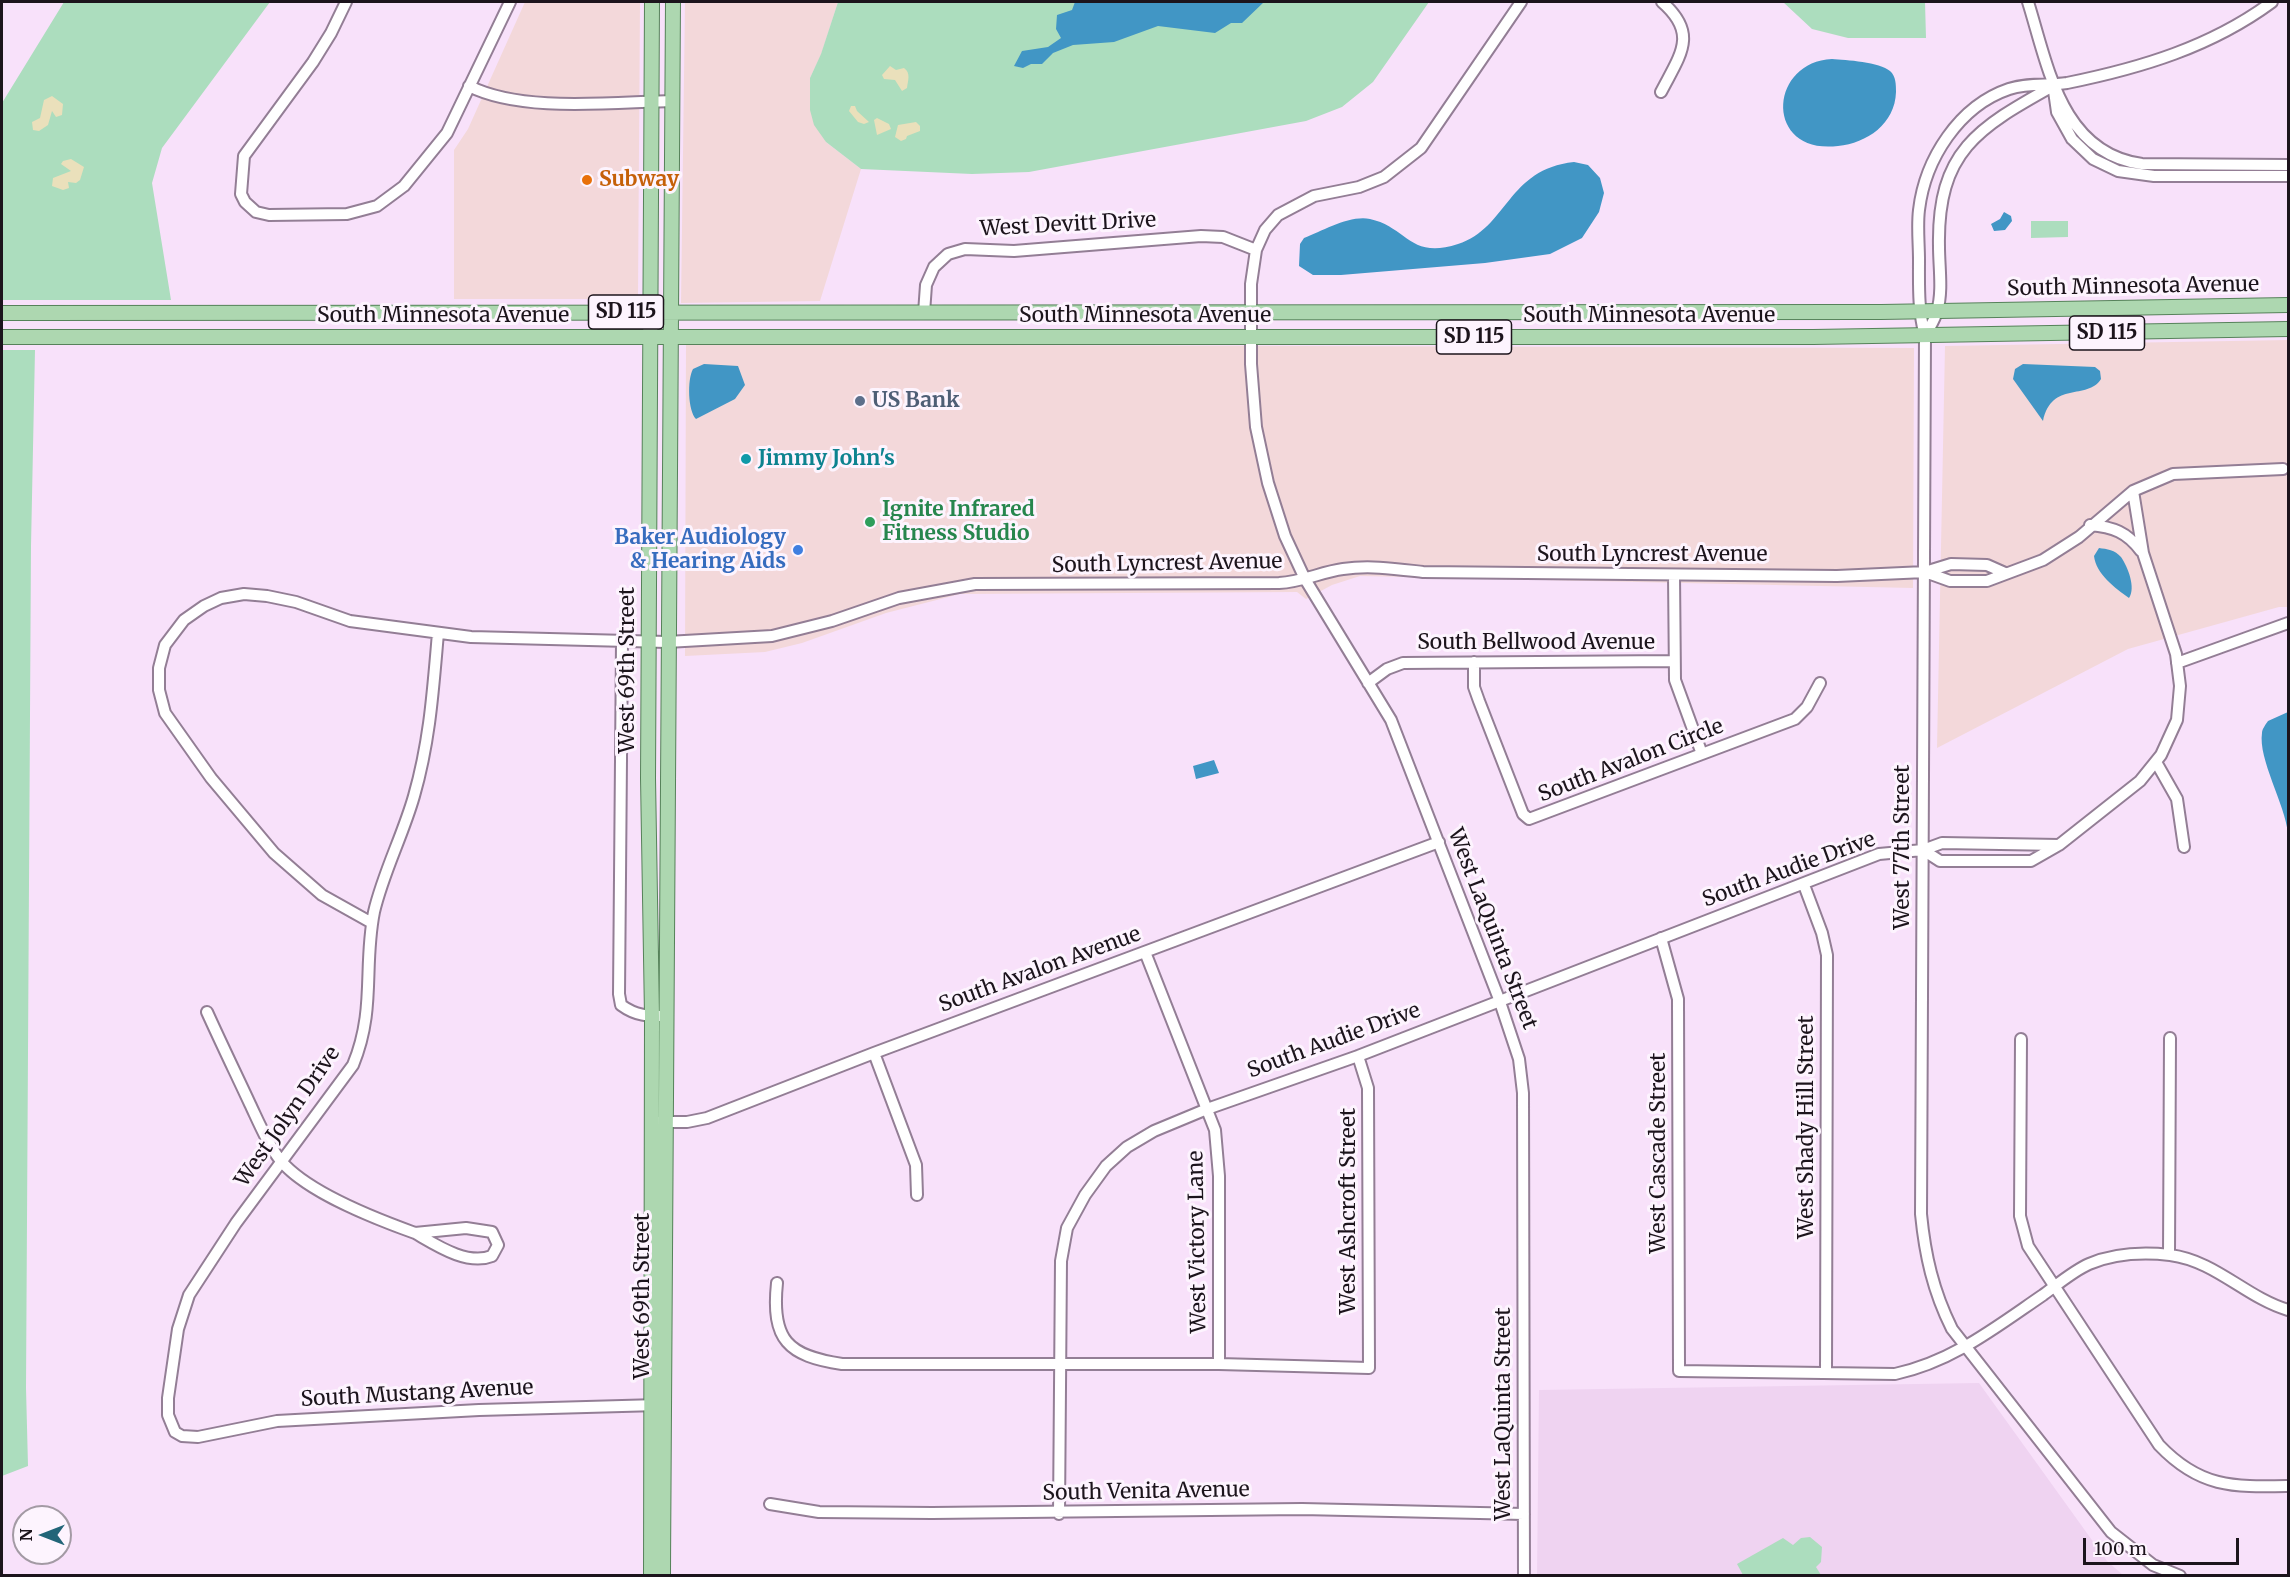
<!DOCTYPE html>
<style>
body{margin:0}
#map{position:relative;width:2290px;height:1577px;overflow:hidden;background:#f8e1fa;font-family:Merriweather,serif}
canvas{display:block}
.frame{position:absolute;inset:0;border:3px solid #1c141c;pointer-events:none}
.north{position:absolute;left:12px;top:1505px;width:60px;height:60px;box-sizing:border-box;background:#fdf4fe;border:2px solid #a39aa4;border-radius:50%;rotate:270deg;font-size:16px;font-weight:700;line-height:24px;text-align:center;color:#1c141c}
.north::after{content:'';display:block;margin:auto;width:21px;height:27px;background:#226578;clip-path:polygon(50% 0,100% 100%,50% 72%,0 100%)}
.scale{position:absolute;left:2083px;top:1538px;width:156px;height:27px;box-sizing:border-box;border:3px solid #1c141c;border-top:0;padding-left:8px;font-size:18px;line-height:21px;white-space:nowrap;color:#1c141c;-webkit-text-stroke:4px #fdf4fe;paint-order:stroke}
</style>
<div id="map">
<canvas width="2290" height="1577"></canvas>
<div class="frame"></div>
<div class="north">N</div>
<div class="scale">100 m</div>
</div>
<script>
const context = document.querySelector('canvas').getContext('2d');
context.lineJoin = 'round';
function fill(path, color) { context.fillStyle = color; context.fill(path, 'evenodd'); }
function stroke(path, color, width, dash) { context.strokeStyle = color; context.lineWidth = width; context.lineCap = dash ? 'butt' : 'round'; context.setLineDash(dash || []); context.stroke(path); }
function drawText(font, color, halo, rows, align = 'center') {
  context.font = font + ' Merriweather,serif'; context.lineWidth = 6; context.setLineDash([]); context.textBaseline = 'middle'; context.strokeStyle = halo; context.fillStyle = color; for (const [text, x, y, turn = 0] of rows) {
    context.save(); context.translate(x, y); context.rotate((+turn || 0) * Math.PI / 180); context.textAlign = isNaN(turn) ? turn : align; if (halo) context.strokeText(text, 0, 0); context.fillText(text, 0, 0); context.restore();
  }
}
fill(new Path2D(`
 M 525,2 L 640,2 L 638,295 L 600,295 L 588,299 L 454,299 L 454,150 L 468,129 Z
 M 685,2 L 838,2 L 821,55 L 810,78 L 826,142 L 861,169 L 820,301 L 681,303 Z
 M 2288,340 L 2288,607 L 2279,607 L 2128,649 L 1937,748 L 1945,346 Z
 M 686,344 L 1914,348 L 1913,588 L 1360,576 L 1332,585 L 1306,599 L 1297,592 L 960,594 L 886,613 L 802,643 L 765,652 L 685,656 Z`), '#f3d8da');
fill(new Path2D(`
 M 1979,1383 L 2107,1561 L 2123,1575 L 1537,1576 L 1539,1390 Z`), '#efd3f1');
fill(new Path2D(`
 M 64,2 L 270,2 L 162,148 L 152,183 L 171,300 L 2,300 L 2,103 Z
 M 838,2 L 1429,2 L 1373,82 L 1342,107 L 1306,121 L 1029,172 L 972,174 L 861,169 L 826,142 L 814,125 L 810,110 L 810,78 L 821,54 Z
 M 1783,2 L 1925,2 L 1926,38 L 1848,38 L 1812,29 Z
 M 2031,221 L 2068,221 L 2068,237 L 2031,238 Z
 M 2,350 L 35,350 L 31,546 L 26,1388 L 28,1466 L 2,1476 Z
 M 1810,1537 L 1822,1547 L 1821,1562 L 1816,1567 L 1821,1575 L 1743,1575 L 1737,1564 L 1783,1538 L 1793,1545 L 1801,1538 Z`), '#acddbe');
fill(new Path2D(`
 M 890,66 L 896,70 L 904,68 C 911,73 908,80 907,88 L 902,91 L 895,80 L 884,79 L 882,75 Z
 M 52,96 L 63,104 L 62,115 L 56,117 L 52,111 L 48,125 L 39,131 L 33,130 L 32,122 L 40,118 L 44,100 Z
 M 851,106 L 855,106 L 857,111 L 869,122 L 864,124 L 858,122 L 849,111 Z
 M 877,118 L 889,124 L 891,129 L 877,135 L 874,120 Z
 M 916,122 L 920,126 L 920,131 L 907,136 L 906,139 L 901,141 L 895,137 L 898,125 Z
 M 71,159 L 84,167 L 80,180 L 76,183 L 68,182 L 69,188 L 63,190 L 52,186 L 53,178 L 71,171 L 61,164 L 63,161 Z`), '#eae0bb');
fill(new Path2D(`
 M 1075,2 L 1264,2 L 1242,23 L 1231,23 L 1215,33 L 1158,26 L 1114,42 L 1073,45 L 1053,53 L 1042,64 L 1031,64 L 1023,68 L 1014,66 L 1022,51 L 1048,47 L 1061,38 L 1056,29 L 1057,15 L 1072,10 Z
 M 1832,59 C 1846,60 1880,62 1890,71 C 1896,76 1896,85 1896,92 C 1895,124 1867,143 1838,146 C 1764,155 1768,62 1832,59 Z
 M 1574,162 L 1588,165 L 1600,178 L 1604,193 L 1599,212 L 1582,238 L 1550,254 L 1485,263 L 1341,275 L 1313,275 L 1299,266 L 1300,244 L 1304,238 C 1323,231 1349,215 1370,219 C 1407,227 1410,260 1458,244 C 1508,228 1507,169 1574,162 Z
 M 2004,212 L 2011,216 L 2012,221 L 2005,230 L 1994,231 L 1991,224 L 2000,219 Z
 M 704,364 L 738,366 L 745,385 L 735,399 L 696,419 C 688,411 687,380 693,369 Z
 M 2023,364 L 2095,367 L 2100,371 L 2101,379 C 2087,401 2052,380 2043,421 L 2013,379 L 2015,369 Z
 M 2099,548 C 2107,549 2115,550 2121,557 C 2128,567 2136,588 2129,598 C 2115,588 2096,574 2094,556 Z
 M 2288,712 L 2288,833 C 2285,804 2258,759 2262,733 C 2262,729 2266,724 2268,721 Z
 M 1214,760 L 1219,773 L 1196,779 L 1193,766 Z`), '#4196c5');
const minor = new Path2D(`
 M 346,2 L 331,33 L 313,62 L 244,156 L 241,194 L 245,202 L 256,212 L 269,215 L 347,214 L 377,206 L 404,186 L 447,133 L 510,2
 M 1521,2 L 1421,148 L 1384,177 L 1359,187 L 1314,196 L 1278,215 L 1265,230 L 1256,250 L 1251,284 L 1251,364 L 1256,427 L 1268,483 L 1285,536 L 1305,579 L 1391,720 L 1499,999 L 1519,1059 L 1523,1093 L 1524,1576
 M 2028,2 C 2048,66 2061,153 2142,164 L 2288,165
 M 469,86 C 522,113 613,102 673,101
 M 2054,91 L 2057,112 L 2072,139 L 2093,159 L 2118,171 L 2154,176 L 2288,176
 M 1661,92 C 1680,55 1699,34 1662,2
 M 924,313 L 926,285 L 934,267 L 948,254 L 965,249 L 1014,251 L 1201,236 L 1223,237 L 1256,250
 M 1925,336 C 1929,328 1935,320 1937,311 C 1943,292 1939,267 1939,247 C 1937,151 1978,128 2053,86
 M 2090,525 C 2113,527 2127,532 2141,551
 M 1925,572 L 1950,581 L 1987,581 L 2043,560 L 2079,537 L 2133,491 L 2173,474 L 2283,469
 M 1674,575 L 1675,680 L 1702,754
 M 438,633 C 433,690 430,740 414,796 C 403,835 383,873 374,912 C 363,967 376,1009 353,1065 L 236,1223 L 189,1295 L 178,1329 L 168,1398 L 168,1415 L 175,1432 L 182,1436 L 198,1437 L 277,1421 L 479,1410 L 658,1405
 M 622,642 L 619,994 L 621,1005 C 636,1016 648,1016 665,1016
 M 1474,662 L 1474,687 L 1479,701 L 1523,814 L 1529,819 L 1795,719 L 1807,707 L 1820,683
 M 2177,663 L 2288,623
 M 1368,683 L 1387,669 L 1403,663 L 1674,661
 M 2156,762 L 2177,799 L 2184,847
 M 1923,850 L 1940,861 L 2031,861 L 2059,845 L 2140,781 L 2161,755 L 2177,720 L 2180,686 L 2176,654 L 2143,553 L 2133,491
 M 1804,885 L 1822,933 L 1827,955 L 1826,1373
 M 372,923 L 322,895 L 274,853 L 211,778 L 165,713 L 159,690 L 159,668 L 165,645 L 184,620 L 204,606 L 221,598 L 244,594 L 267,596 L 296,602 L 350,621 L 471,637 L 667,642 L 772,636 L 832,621 L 899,598 L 975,584 L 1279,583 C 1302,582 1321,572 1343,569 C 1370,565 1397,569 1423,572 L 1837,576 L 1925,572 L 1951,564 L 1987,565 L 2005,573
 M 1661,938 L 1678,999 L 1679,1371 L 1895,1374 C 1952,1362 1996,1327 2043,1295 C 2057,1285 2073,1271 2089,1264 C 2113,1254 2143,1252 2170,1255 C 2216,1261 2245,1297 2288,1310
 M 1145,952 L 1215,1130 L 1219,1176 L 1219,1364
 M 207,1012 C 221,1043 236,1074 250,1104 C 259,1123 268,1145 281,1161 C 308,1193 376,1219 415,1233
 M 2021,1039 L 2020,1216 L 2028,1246 L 2159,1445 C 2200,1488 2233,1487 2288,1486
 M 874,1053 L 916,1165 L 917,1195
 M 658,1122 L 687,1122 L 707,1118 L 874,1053 L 1439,842
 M 466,1228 L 492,1232 L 498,1245 L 492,1256 C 467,1266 436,1245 415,1233 Z
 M 2169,1255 L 2170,1038
 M 777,1283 C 771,1340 788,1356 842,1364 L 1219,1364 L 1369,1368 L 1368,1088 L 1358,1056
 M 770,1504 L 819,1512 L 932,1513 L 1302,1509 L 1524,1514
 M 1059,1514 L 1061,1261 L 1067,1228 L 1085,1195 L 1106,1166 L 1127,1147 L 1154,1131 L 1207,1109 L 1358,1056 L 1879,854 L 1923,850 L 1942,843 L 2059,845
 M 2180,1576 L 2153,1565 L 2111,1532 L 1952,1329 C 1933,1291 1925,1255 1921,1214 L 1925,336 C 1918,310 1919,286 1919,260 C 1919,243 1917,226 1919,210 C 1925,159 1959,106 2009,89 C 2029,82 2048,86 2067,83 C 2141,68 2211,47 2272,2`);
const major = new Path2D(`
 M 2,313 L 1881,312 L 2288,305
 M 2,337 L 1813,337 L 2288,329
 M 651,1576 L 652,1016 L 648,778 L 652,2
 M 663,1576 C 665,1051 671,526 673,2`);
stroke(minor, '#937e95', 14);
stroke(major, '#56825a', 16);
stroke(minor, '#fff', 10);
stroke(major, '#add7b0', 14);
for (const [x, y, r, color] of [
 [587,180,6,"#e8710a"],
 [860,401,6,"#5c6f8a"],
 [746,459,6,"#0f9aa8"],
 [870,522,6,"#2e9e5b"],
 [798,550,6,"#3f7fe0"]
]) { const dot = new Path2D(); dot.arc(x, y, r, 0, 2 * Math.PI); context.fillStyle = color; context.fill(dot); stroke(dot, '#fdf4fe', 2); }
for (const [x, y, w] of [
 [626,312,75],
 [2107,333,75],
 [1474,337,75]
]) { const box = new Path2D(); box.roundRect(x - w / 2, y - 17, w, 34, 4.5); context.fillStyle = '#fdf4fe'; context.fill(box); stroke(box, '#1c141c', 1.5); }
drawText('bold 20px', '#1c141c', null, [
 ["SD 115",626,312],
 ["SD 115",2107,333],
 ["SD 115",1474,337]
]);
drawText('bold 21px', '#c56008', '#fdf4fe', [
 ["Subway",599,180]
], 'left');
drawText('21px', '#1c141c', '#fdf4fe', [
 ["West Devitt Drive",1068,225,-3],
 ["South Minnesota Avenue",2133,287,-1],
 ["South Minnesota Avenue",443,316],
 ["South Minnesota Avenue",1145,316],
 ["South Minnesota Avenue",1649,316],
 ["South Lyncrest Avenue",1652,555],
 ["South Lyncrest Avenue",1167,564,-1],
 ["South Bellwood Avenue",1536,643],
 ["West 69th Street",628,670,-90],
 ["South Avalon Circle",1631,761,-21],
 ["West 77th Street",1903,847,-90],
 ["South Audie Drive",1789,870,-20],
 ["West LaQuinta Street",1492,929,69],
 ["South Avalon Avenue",1040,970,-20],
 ["South Audie Drive",1334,1041,-20],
 ["West Jolyn Drive",288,1117,-55],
 ["West Shady Hill Street",1807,1127,-90],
 ["West Cascade Street",1659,1153,-90],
 ["West Ashcroft Street",1349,1211,-90],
 ["West Victory Lane",1198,1242,-91],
 ["West 69th Street",643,1296,-90],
 ["South Mustang Avenue",417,1394,-3],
 ["West LaQuinta Street",1504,1414,-90],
 ["South Venita Avenue",1146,1492,-1]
]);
drawText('bold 21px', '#4e5e75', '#fdf4fe', [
 ["US Bank",872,401]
], 'left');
drawText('bold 21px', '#0d838f', '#fdf4fe', [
 ["Jimmy John's",758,459]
], 'left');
drawText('bold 21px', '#27864d', '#fdf4fe', [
 ["Ignite Infrared",882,510],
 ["Fitness Studio",882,534]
], 'left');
drawText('bold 21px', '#366cbe', '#fdf4fe', [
 ["Baker Audiology",786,538],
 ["& Hearing Aids",786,562]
], 'right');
</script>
